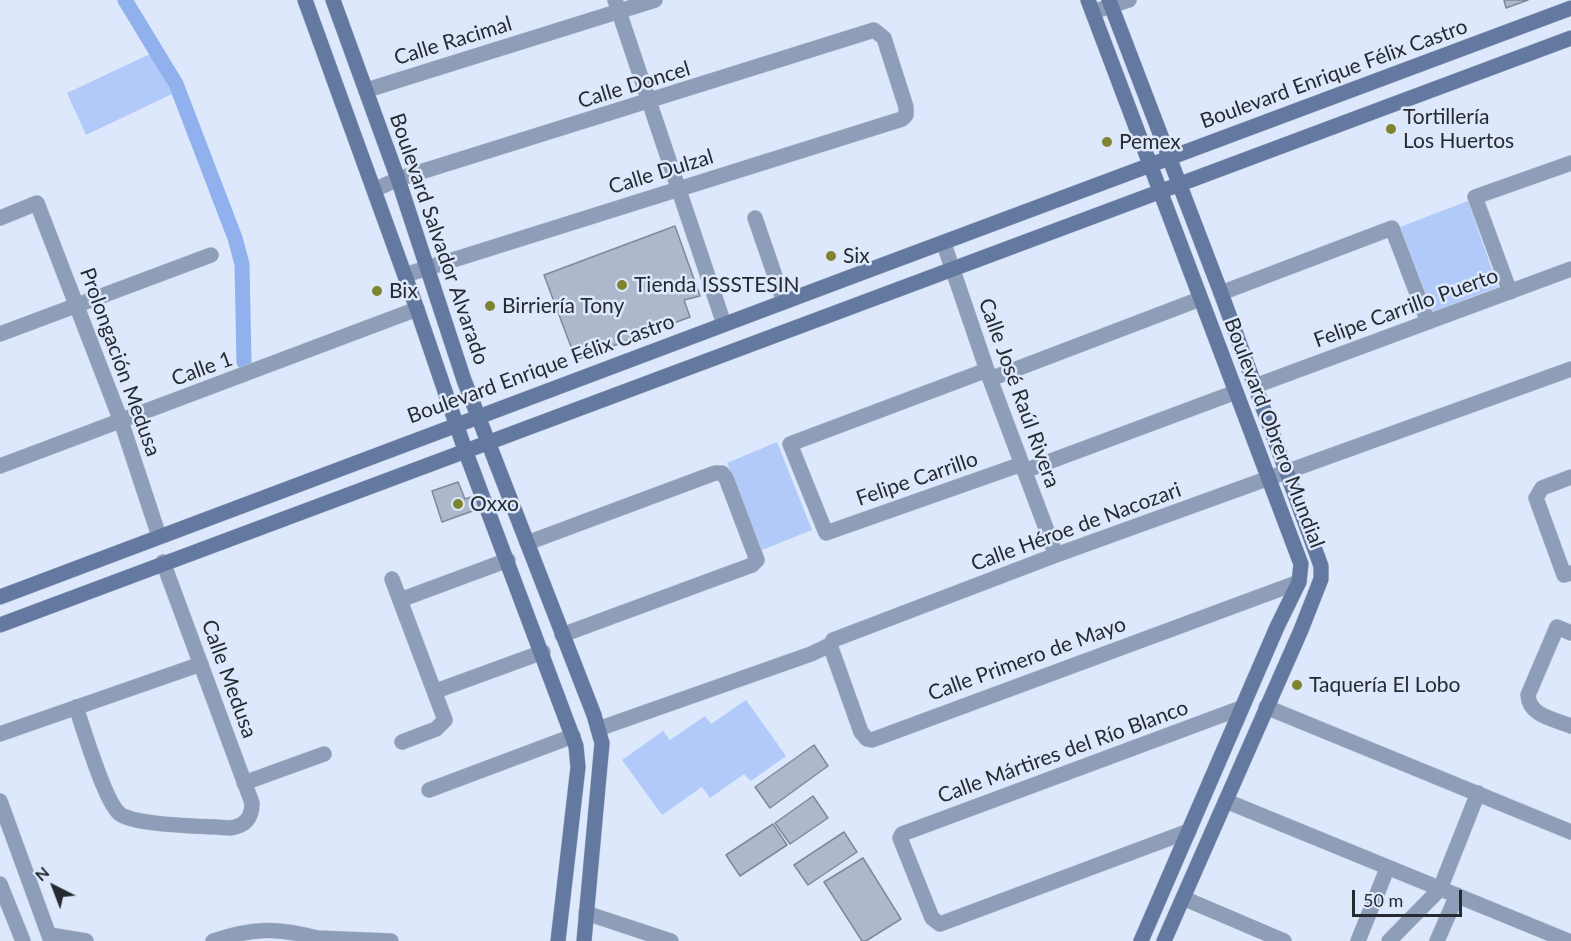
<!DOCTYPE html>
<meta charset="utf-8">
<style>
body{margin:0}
#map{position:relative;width:1571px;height:941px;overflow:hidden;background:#dde8fc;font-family:Lato,sans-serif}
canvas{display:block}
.north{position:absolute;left:24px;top:857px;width:60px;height:60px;-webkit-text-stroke:4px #dde8fc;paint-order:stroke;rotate:318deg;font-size:16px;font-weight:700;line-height:24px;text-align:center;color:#262a31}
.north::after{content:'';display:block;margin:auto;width:21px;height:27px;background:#262a31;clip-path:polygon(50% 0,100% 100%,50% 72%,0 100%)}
.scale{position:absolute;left:1352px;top:890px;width:110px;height:27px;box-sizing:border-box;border:3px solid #262a31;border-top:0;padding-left:8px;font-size:18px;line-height:21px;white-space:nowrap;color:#262a31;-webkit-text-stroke:4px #dde8fc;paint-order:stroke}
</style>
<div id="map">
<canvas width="1571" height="941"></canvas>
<div class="north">N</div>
<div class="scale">50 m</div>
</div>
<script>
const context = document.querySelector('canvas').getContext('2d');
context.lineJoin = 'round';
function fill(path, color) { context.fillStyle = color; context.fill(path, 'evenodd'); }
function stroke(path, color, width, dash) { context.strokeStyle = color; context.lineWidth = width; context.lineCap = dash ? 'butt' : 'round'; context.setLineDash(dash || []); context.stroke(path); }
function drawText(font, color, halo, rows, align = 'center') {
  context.font = font + ' Lato,sans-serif'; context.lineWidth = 5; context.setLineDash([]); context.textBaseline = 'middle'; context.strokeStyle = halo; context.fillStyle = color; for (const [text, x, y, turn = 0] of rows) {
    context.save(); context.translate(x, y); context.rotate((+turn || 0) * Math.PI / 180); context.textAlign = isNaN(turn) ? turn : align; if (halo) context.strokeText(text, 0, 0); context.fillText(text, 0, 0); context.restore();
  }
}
fill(new Path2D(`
 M 152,53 L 172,94 L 86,135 L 67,93 Z
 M 1468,201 L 1498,287 L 1433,312 L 1400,227 Z
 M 777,442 L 812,530 L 762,550 L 727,463 Z
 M 746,700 L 786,756 L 751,781 L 744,774 L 710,798 L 702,787 L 662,815 L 622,760 L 663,731 L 670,740 L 705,716 L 711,724 Z`), '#b1cafa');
stroke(new Path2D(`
 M 125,0 L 176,84 L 235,238 L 242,264 L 244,362`), '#90b0ee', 15);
const building = new Path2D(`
 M 1504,0 L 1528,0 L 1506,8 Z
 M 675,226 L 700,296 L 684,300 L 690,317 L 576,360 L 544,275 Z
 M 458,482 L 465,499 L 477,495 L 481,508 L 442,522 L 432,491 Z
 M 814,745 L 828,766 L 770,808 L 755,787 Z
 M 813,796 L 828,818 L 790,844 L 775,823 Z
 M 773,824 L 787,845 L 740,876 L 726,855 Z
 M 844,832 L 857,852 L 808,885 L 794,865 Z
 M 863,858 L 901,919 L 866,941 L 862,941 L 824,882 Z`);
fill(building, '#adb8cb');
stroke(building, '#7f899c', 1.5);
const street = new Path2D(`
 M 615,0 L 724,324
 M 1093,12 L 1129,0
 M 367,90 L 655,0
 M 374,190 L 398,179 L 874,30 L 884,38 L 906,107 L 906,115 L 902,119 L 405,275
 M 0,218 L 37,203 L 121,421 L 159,536
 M 755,218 L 784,302
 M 944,244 L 990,379 L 1056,555
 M 1510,292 L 1475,197 L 1571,163
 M 1221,293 L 1392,228 L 1428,322
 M 0,334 L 211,255
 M 987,370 L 790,444 L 826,533 L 1022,464
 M 990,379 L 1200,299
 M 1255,386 L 1571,269
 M 0,466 L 417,309
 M 1024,471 L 1236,392
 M 1571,477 L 1542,488 L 1536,498 L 1564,575 L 1571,573
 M 527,543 L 715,473 L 722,473 L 726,478 L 757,560 L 752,565 L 562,635
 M 392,579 L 445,720 L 436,729 L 402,742
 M 400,600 L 508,560
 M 1571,633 L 1557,627 L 1528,695 C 1529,716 1554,719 1571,726
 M 830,645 L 861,732 L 867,739 L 872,740 L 1299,582
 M 436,691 L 543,652
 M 76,707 C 83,727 105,803 120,814 C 137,826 206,826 230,828 C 245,826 252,818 252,803 L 163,562
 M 1266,707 L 1571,832
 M 598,729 L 811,654 L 830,645 L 833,640 L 1056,555 L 1571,369
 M 0,734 L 201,664
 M 244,783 L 324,754
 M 429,790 L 573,736
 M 0,801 L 51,941
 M 1226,801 L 1568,941
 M 1189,831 L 940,924 L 932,918 L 900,838 L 902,834 L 1241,708
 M 0,884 L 23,941
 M 1183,898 L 1284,941
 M 586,913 L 671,941
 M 50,935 L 86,941
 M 317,938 L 391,941
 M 213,941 C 252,928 277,927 317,938 L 314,941
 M 1358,941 L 1387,869
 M 1389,941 L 1440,889 L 1478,793
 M 1437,941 L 1457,895`);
const secondary = new Path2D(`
 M 305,0 L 417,309 L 465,450 L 576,746 L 578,767 L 558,941
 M 333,0 L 398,179 L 464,380 L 594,715 L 602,743 L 584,941
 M 1088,0 L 1301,564 L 1299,582 L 1277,627 L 1141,941
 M 1109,0 L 1221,293 L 1321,566 L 1321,579 L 1301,630 L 1164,941
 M 0,597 C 523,398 1047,204 1571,8
 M 0,625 L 1571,38`);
stroke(street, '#bcc6d7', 16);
stroke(secondary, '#bcc6d7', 16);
stroke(street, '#8e9db8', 15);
stroke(secondary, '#6479a0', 15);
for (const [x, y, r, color] of [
 [1391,129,6,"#7e842f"],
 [1107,142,6,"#7e842f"],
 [831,256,6,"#7e842f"],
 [622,285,6,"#7e842f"],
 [377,291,6,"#7e842f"],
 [490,306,6,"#7e842f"],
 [458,504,6,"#7e842f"],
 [1297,685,6,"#7e842f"]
]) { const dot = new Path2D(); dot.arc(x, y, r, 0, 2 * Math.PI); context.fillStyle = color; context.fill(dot); stroke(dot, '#dde8fc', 2); }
drawText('21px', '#262a31', '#dde8fc', [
 ["Calle Racimal",453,41,-17],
 ["Boulevard Enrique Félix Castro",1334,74,-20],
 ["Calle Doncel",634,85,-17],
 ["Calle Dulzal",661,172,-17],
 ["Boulevard Salvador Alvarado",439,239,71],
 ["Felipe Carrillo Puerto",1406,308,-20],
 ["Prolongación Medusa",120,362,70],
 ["Calle 1",202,369,-20],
 ["Boulevard Enrique Félix Castro",541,369,-20],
 ["Calle José Raúl Rivera",1019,393,70],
 ["Boulevard Obrero Mundial",1274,433,69],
 ["Felipe Carrillo",917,479,-19],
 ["Calle Héroe de Nacozari",1076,527,-20],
 ["Calle Primero de Mayo",1027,659,-20],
 ["Calle Medusa",229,679,70],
 ["Calle Mártires del Río Blanco",1063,752,-20]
]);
drawText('21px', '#262a31', '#dde8fc', [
 ["Tortillería",1403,117],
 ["Los Huertos",1403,141],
 ["Pemex",1119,142],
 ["Six",843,256],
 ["Tienda ISSSTESIN",634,285],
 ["Bix",389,291],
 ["Birriería Tony",502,306],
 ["Oxxo",470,504],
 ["Taquería El Lobo",1309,685]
], 'left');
</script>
